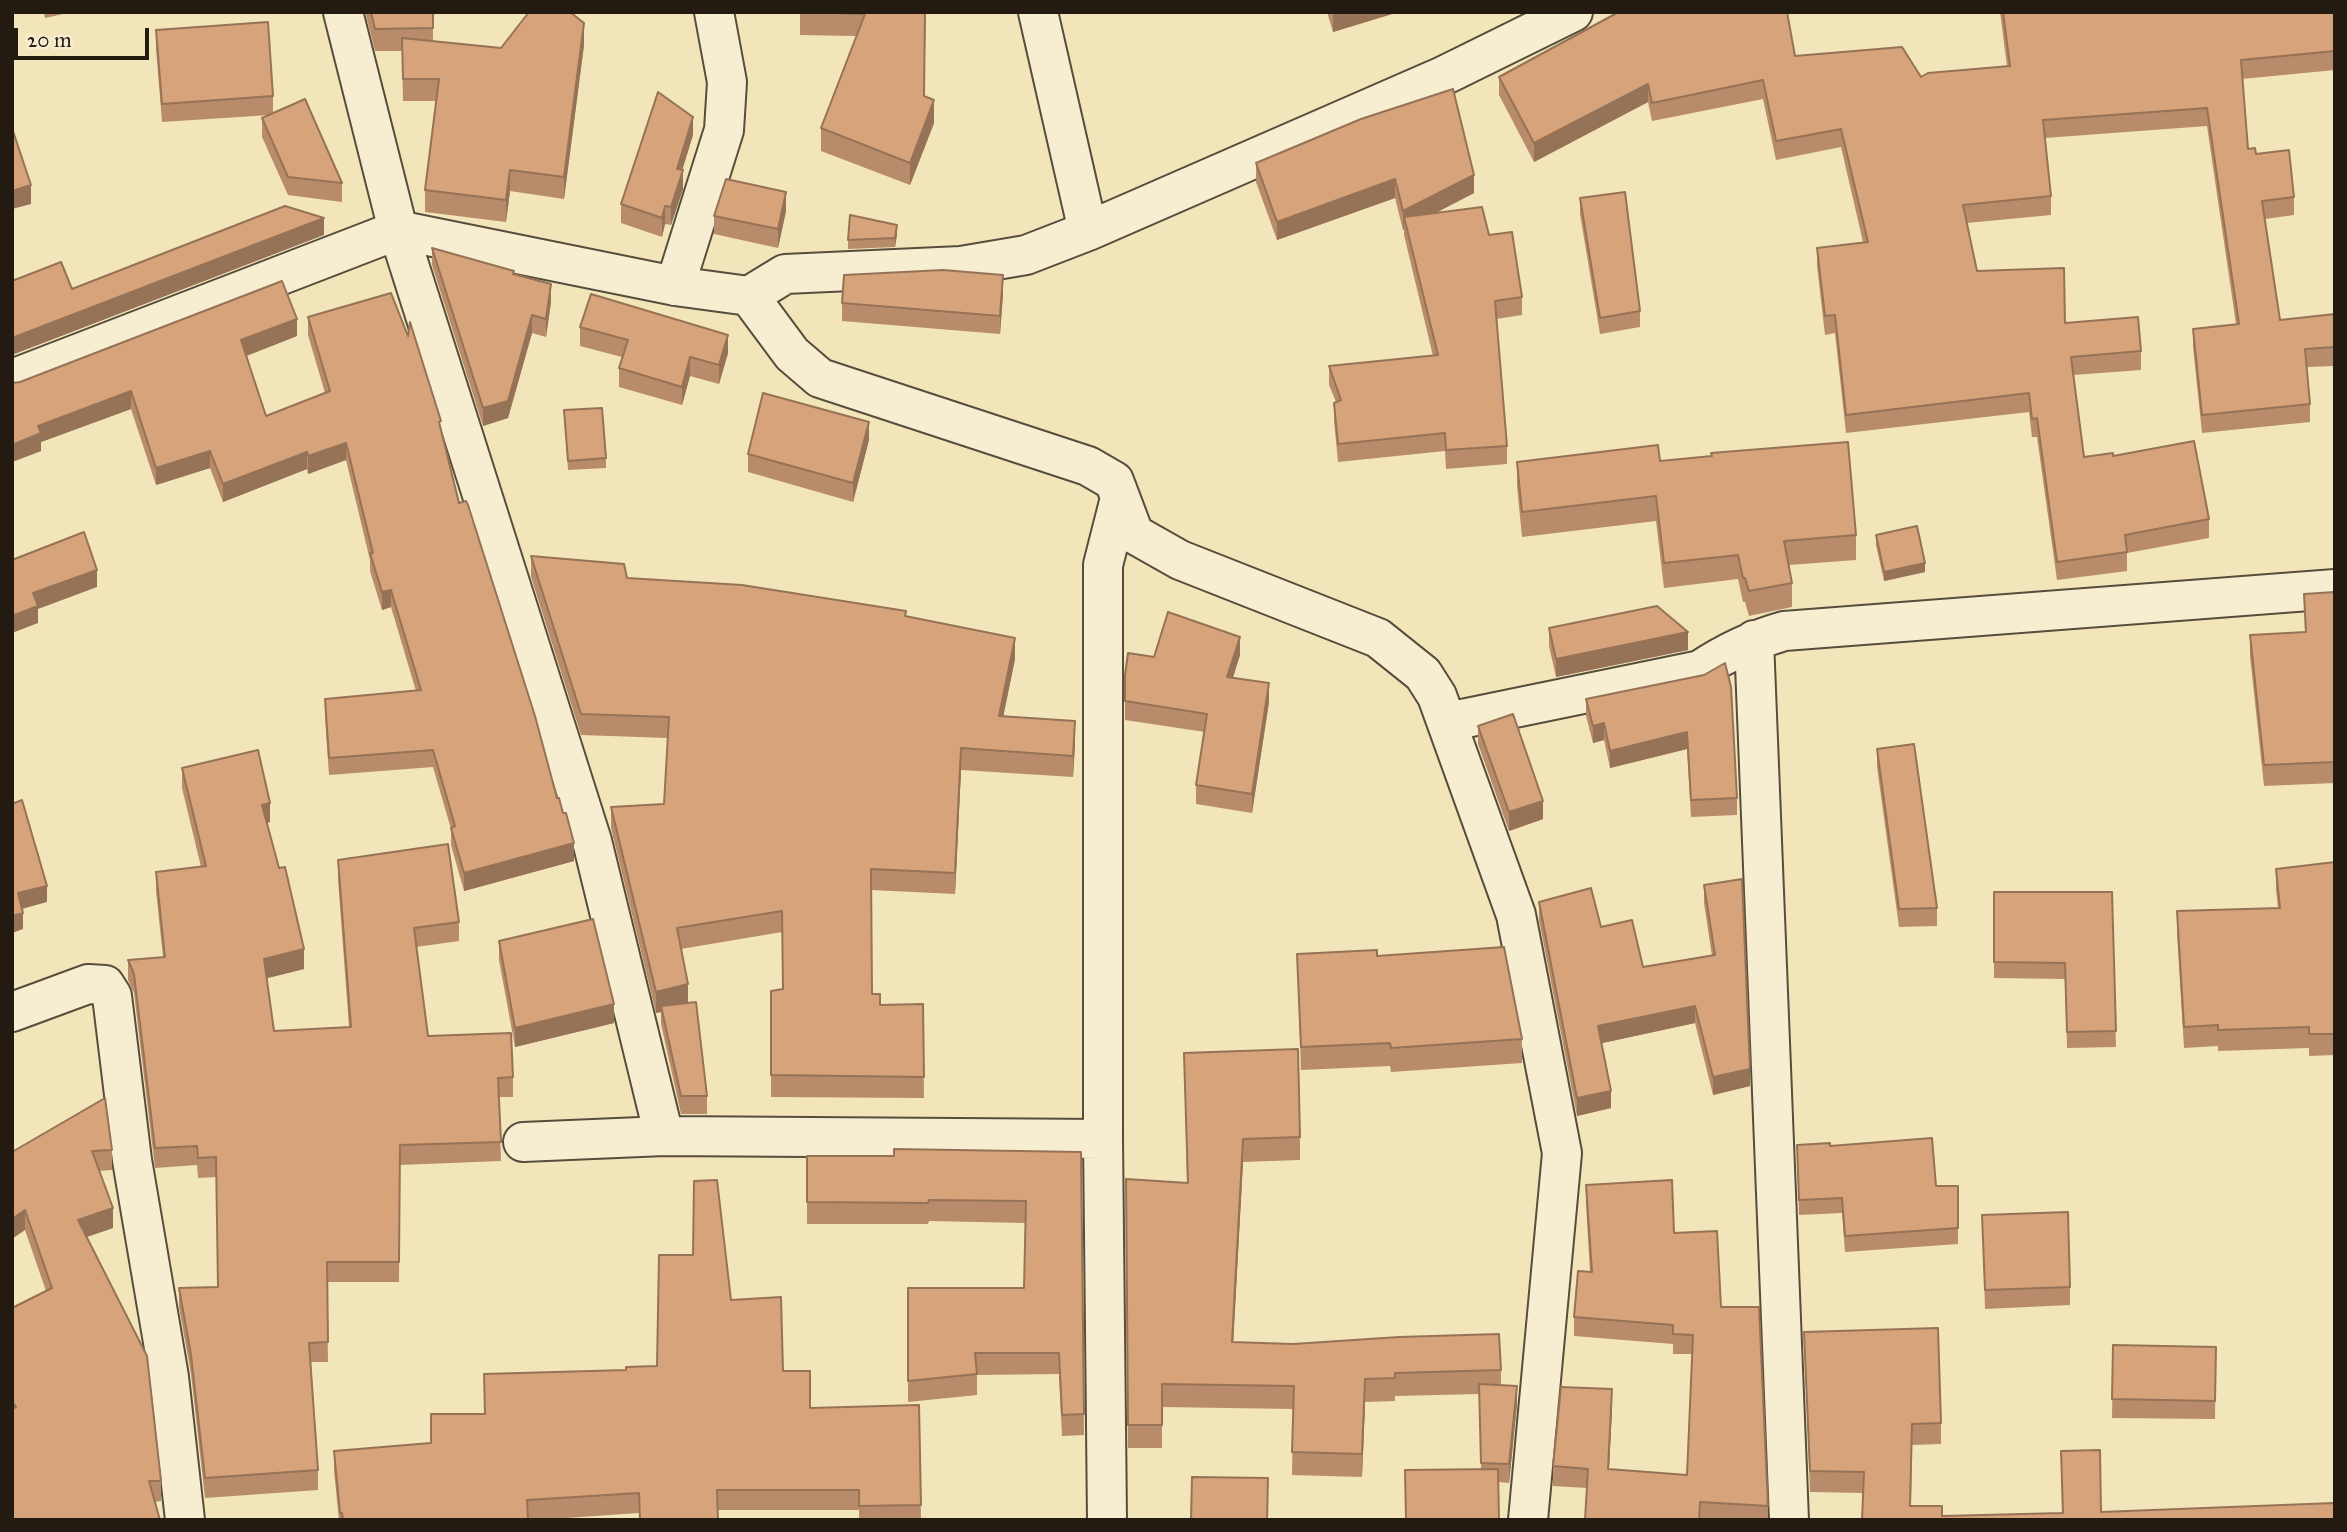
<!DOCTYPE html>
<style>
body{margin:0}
#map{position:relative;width:2347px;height:1532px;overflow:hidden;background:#f3e5ba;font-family:"IM FELL Great Primer",serif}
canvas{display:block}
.frame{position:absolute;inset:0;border:14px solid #231a12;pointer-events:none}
.scale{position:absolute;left:14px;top:28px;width:135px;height:32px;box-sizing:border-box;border:4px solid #231a12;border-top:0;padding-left:9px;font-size:21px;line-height:24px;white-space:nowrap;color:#231a12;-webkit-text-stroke:5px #f7eed2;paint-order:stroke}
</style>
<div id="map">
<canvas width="2347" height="1532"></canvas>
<div class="frame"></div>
<div class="scale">20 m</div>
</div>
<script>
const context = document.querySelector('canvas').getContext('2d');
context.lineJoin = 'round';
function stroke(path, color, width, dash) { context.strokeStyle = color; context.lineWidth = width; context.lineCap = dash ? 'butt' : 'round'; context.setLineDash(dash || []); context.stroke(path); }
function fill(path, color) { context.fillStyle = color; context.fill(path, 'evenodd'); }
const minor = new Path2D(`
 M 343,12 L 398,230 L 592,841 L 664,1136
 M 1038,12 L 1088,231
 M 675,286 L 724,130 L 727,82 L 714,12
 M 749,296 L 792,354 L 820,378 L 1088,466 L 1114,481 L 1134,534 L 1180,560 L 1378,638 L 1423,674 L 1437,696 L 1516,915 L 1562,1153 L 1528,1520
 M 12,379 L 398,230 L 675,286 L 749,296 L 785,274 L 961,266 L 1026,255 L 1088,231 L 1441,77 L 1573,12
 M 1754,640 L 1789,1520
 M 1447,722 L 1700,670 C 1727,652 1752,640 1784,631 L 2335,589
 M 12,1012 L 88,984 L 105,985 L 112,996 L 132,1160 L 169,1377 L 185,1520
 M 523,1142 L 664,1136 L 1103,1139
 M 1107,1520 L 1103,1139 L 1103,565 L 1120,498`);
stroke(minor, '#574d3c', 42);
stroke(minor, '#f7eed2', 38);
fill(new Path2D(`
 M 44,12 L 73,12 L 45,18 Z
 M 365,12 L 433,12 L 433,41 L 501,48 L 584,45 L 564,199 L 510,191 L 506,222 L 425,212 L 425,190 L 436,101 L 403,101 L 402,51 L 375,51 Z
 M 736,12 L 926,12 L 924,96 L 934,123 L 910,185 L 821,151 L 821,128 L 856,36 L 800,35 L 800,14 L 737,14 Z
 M 1327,12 L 1392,12 L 1392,14 L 1333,32 Z
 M 1614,12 L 1787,12 L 1795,56 L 1921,77 L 2007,66 L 2000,12 L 2335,12 L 2335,70 L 2242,79 L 2248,149 L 2256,154 L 2294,197 L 2294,215 L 2265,219 L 2280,320 L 2335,314 L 2335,366 L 2307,367 L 2310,404 L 2310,422 L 2202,433 L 2193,347 L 2193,329 L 2236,324 L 2207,126 L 2045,138 L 2051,196 L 2051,215 L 1967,223 L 1977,271 L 2065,323 L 2141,351 L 2141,370 L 2073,375 L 2084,457 L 2113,456 L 2209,519 L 2209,538 L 2127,553 L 2127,571 L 2057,580 L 2037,437 L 2032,437 L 2029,412 L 1846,433 L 1835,333 L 1825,335 L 1817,266 L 1817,248 L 1863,242 L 1841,147 L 1776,160 L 1763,99 L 1652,121 L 1648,102 L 1534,162 L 1499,95 L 1499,77 L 1614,14 Z
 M 156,30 L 273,96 L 273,113 L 342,183 L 342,202 L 288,195 L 262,137 L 262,118 L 270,115 L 162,122 L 156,48 Z
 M 1361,119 L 1474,193 L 1435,213 L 1489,235 L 1522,297 L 1522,315 L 1496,319 L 1507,446 L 1507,464 L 1446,469 L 1445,451 L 1338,462 L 1334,421 L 1334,403 L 1336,402 L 1329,385 L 1329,366 L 1433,356 L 1404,235 L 1404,229 L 1403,230 L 1395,198 L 1277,240 L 1256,182 L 1256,163 Z
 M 693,135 L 682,170 L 683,189 L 671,225 L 665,224 L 662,237 L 621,223 L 621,204 Z
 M 1580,198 L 1640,311 L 1640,327 L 1600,334 L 1580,214 Z
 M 786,211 L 778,248 L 714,234 L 714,216 Z
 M 897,234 L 895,247 L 848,249 L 848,240 Z
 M 432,248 L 514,274 L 551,302 L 546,337 L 532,333 L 508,418 L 483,426 L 432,265 Z
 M 1003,294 L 1000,334 L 842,321 L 842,303 Z
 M 308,317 L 441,430 L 459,503 L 574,861 L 464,891 L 451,845 L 451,829 L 433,767 L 329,775 L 325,716 L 325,699 L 416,691 L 391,607 L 382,610 L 370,571 L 370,560 L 346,460 L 308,474 L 307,469 L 223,502 L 210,468 L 156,485 L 131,409 L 41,442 L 41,451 L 12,462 L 12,383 L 297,336 L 246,356 L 266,416 L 325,393 L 308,335 Z
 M 580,327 L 728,353 L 719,384 L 690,376 L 682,405 L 619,387 L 619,368 L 622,357 L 580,346 Z
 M 564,410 L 606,458 L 606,468 L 568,470 Z
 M 869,440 L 853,502 L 748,472 L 748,454 Z
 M 1660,461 L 1856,535 L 1856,560 L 1789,565 L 1792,583 L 1792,607 L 1749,616 L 1745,602 L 1743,602 L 1738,579 L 1664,588 L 1656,521 L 1522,537 L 1517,486 L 1517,462 Z
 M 1876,535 L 1925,572 L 1884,581 L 1876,545 Z
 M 531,556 L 627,578 L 906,616 L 1015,659 L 1003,717 L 1075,743 L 1073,777 L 961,770 L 955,894 L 871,890 L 872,994 L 880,1005 L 923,1004 L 924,1098 L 771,1097 L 771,991 L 783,989 L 782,932 L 681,949 L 688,1003 L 707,1096 L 707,1114 L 681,1114 L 661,1024 L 661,1012 L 656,1013 L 611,828 L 611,807 L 664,804 L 668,738 L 581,735 L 531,577 Z
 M 2335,592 L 2335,783 L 2264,786 L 2250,656 L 2250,635 L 2305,632 L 2304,594 Z
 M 1549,628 L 1688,650 L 1556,677 L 1549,646 Z
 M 1240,655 L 1233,678 L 1269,702 L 1252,813 L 1196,804 L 1196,785 L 1205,732 L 1125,720 L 1125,675 L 1154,657 Z
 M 1704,675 L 1737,798 L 1737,815 L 1691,817 L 1687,749 L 1610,768 L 1604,740 L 1593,743 L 1586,716 L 1586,699 Z
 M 1478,726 L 1543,819 L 1509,831 L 1478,744 Z
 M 1877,749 L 1937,908 L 1937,926 L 1899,927 L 1877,767 Z
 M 182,768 L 270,822 L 267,823 L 304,969 L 267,978 L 274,1031 L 349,1027 L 338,879 L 338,860 L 459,922 L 459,941 L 416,947 L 428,1036 L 513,1077 L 513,1097 L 499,1097 L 501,1161 L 400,1165 L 399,1282 L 327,1282 L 328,1362 L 311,1362 L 318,1470 L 318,1490 L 205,1498 L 191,1374 L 179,1307 L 179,1288 L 218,1287 L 216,1177 L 198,1178 L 197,1165 L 155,1168 L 134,993 L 128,980 L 128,960 L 163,957 L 156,891 L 156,872 L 201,867 L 182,788 Z
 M 2335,862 L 2335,1055 L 2309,1056 L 2309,1048 L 2218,1051 L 2218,1046 L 2184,1048 L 2177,933 L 2177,911 L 2278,908 L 2276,890 L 2276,869 Z
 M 1704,885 L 1750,1086 L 1713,1095 L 1695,1023 L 1602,1043 L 1611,1108 L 1577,1116 L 1539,920 L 1539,902 L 1601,927 L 1643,967 L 1712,956 L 1704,903 Z
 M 1994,892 L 2112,892 L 2116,1047 L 2067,1048 L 2065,979 L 1994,978 Z
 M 499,941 L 614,1023 L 515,1047 L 499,960 Z
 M 1297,954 L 1377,956 L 1522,1039 L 1522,1063 L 1391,1072 L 1390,1066 L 1301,1070 Z
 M 1184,1053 L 1300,1137 L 1300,1160 L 1243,1162 L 1233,1342 L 1501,1370 L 1501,1385 L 1517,1404 L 1509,1483 L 1499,1482 L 1481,1469 L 1479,1394 L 1395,1396 L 1395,1401 L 1365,1402 L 1362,1477 L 1292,1475 L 1293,1409 L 1162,1407 L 1162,1448 L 1128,1448 L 1126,1179 L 1187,1183 Z
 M 1797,1145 L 1830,1146 L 1936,1186 L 1958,1186 L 1958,1244 L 1845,1252 L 1842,1213 L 1799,1215 Z
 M 112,1150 L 112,1170 L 99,1171 L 113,1228 L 86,1237 L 161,1481 L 161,1501 L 12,1520 L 12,1308 L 46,1291 L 25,1230 L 12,1152 Z
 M 1081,1152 L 1084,1435 L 1062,1436 L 1059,1374 L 977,1375 L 977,1395 L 908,1402 L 908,1288 L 1024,1288 L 1025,1223 L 929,1221 L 928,1224 L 807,1224 L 807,1156 L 894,1156 Z
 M 1586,1185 L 1674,1233 L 1721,1307 L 1768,1506 L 1768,1520 L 1585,1520 L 1587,1488 L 1553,1486 L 1553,1466 L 1612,1408 L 1609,1469 L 1687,1475 L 1692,1354 L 1673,1354 L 1673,1344 L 1574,1336 L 1574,1317 L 1590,1272 L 1586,1204 Z
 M 1982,1215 L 2070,1287 L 2070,1305 L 1985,1309 Z
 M 731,1300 L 810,1408 L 919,1405 L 921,1520 L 859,1520 L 859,1510 L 718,1510 L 718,1520 L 639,1520 L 639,1513 L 537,1520 L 339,1520 L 334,1471 L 334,1451 L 431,1443 L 626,1370 L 657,1366 Z
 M 1804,1332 L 1941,1423 L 1941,1444 L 1912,1445 L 1911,1506 L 1942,1516 L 2062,1513 L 2061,1451 L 2101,1512 L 1862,1520 L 1863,1493 L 1810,1492 Z
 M 2113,1345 L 2216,1347 L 2215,1419 L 2112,1418 Z`), '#b88c6a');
fill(new Path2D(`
 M 1333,12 L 1392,12 L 1392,14 L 1333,32 Z
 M 584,23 L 584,45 L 564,199 L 564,177 Z
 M 1648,84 L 1648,102 L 1534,162 L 1534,143 Z
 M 934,100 L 934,123 L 910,185 L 910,163 Z
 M 693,117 L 693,135 L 677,187 L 677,169 Z
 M 510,170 L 510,191 L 506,222 L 506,200 Z
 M 683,170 L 683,189 L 671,225 L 671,207 Z
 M 1474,175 L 1474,193 L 1407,228 L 1404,217 L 1404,229 L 1403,230 L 1403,211 Z
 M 1395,179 L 1395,198 L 1277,240 L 1277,222 Z
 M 31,185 L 31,204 L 12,209 L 12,191 Z
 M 786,192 L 786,211 L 778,248 L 778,229 Z
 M 665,206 L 665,224 L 662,237 L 662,218 Z
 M 324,218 L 324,235 L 12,355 L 12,338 Z
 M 897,225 L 897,234 L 895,247 L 895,238 Z
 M 1003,275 L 1003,294 L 1000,334 L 1000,316 Z
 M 551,284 L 551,302 L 546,337 L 546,319 Z
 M 532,315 L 532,333 L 508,418 L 483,426 L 483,408 Z
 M 297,319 L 297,336 L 241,358 L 241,340 Z
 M 728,335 L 728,353 L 719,384 L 719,365 Z
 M 690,357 L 690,376 L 682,405 L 682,387 Z
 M 131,391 L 131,409 L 41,442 L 41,451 L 12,462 L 12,445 L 38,426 Z
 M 869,422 L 869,440 L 853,502 L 853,483 Z
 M 346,443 L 346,460 L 308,474 L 308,456 Z
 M 210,451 L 210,468 L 156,485 L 156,468 Z
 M 307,452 L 307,469 L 223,502 L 223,484 Z
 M 1925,563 L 1925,572 L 1884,581 L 1884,572 Z
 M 97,570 L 97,587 L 38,609 L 38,623 L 12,633 L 12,616 L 33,593 Z
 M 391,590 L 391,607 L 382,610 L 382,592 Z
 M 1688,632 L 1688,650 L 1556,677 L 1556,659 Z
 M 1240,637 L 1240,655 L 1227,695 L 1227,677 Z
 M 1015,638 L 1015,659 L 999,737 L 999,716 Z
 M 1269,683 L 1269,702 L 1252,813 L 1252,794 Z
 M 1075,721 L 1075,743 L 1073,777 L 1073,756 Z
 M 1604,723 L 1604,740 L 1593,743 L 1593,726 Z
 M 1687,732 L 1687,749 L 1610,768 L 1610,751 Z
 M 961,748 L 961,770 L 955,894 L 955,873 Z
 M 1543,801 L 1543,819 L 1509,831 L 1509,812 Z
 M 270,803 L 270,822 L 262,824 L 262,805 Z
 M 574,843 L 574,861 L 464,891 L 464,873 Z
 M 47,886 L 47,902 L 18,910 L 18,893 Z
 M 23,913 L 23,929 L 12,933 L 12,916 Z
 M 304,949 L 304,969 L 264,979 L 264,959 Z
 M 688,984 L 688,1005 L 661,1006 L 661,1012 L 656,1013 L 656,992 Z
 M 614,1004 L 614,1023 L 515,1047 L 515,1028 Z
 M 1695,1006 L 1695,1023 L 1598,1044 L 1598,1026 Z
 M 1750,1069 L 1750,1086 L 1713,1095 L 1713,1077 Z
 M 1611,1091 L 1611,1108 L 1577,1116 L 1577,1098 Z
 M 1243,1139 L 1243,1162 L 1232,1365 L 1232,1342 Z
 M 113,1208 L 113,1228 L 78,1240 L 78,1220 Z
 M 25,1210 L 25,1230 L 12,1239 L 12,1219 Z
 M 1365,1379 L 1365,1402 L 1362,1477 L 1362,1454 Z
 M 1517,1386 L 1517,1404 L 1509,1483 L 1509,1464 Z
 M 1612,1389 L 1612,1408 L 1608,1488 L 1608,1469 Z`), '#967256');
const building = new Path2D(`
 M 371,12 L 433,12 L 433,28 L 375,29 Z
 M 529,12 L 570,12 L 584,23 L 564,177 L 510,170 L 506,200 L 425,190 L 439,79 L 403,79 L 402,38 L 501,48 Z
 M 800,12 L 925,12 L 924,96 L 934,100 L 910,163 L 821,128 L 865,14 Z
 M 1615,12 L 1787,12 L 1795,56 L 1902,47 L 1921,77 L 1928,73 L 2010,66 L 2003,12 L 2335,12 L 2335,51 L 2241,60 L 2248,149 L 2255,148 L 2256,154 L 2289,150 L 2294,197 L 2262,201 L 2280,320 L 2335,314 L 2335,347 L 2305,349 L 2310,404 L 2202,415 L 2193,329 L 2239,324 L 2207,108 L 2043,120 L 2051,196 L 1963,205 L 1977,271 L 2064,268 L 2065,323 L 2138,317 L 2141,351 L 2071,357 L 2084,457 L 2113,453 L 2113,456 L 2194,441 L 2209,519 L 2125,535 L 2127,552 L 2057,562 L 2037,418 L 2032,419 L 2029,393 L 1846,415 L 1835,315 L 1825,316 L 1817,248 L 1868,242 L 1841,129 L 1776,141 L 1763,80 L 1652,103 L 1648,84 L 1534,143 L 1499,77 L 1615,14 Z
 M 268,22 L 273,96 L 162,104 L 156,30 Z
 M 1453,89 L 1474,175 L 1403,211 L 1395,179 L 1277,222 L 1256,163 L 1361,119 Z
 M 658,92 L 693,117 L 677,169 L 683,170 L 671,207 L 665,206 L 662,218 L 621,204 Z
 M 305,99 L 342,183 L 288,177 L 262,118 Z
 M 12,128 L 31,185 L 12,191 Z
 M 726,179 L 786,192 L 778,229 L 714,216 Z
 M 1625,192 L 1640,311 L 1600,318 L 1580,198 Z
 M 285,206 L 324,218 L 12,338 L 12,281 L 61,262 L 72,289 Z
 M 1482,207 L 1489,235 L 1512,232 L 1522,297 L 1495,301 L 1507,446 L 1446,450 L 1445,433 L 1338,444 L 1334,403 L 1341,400 L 1329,366 L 1438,355 L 1404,217 Z
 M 850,215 L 897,225 L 895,238 L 848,240 Z
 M 432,248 L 514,271 L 513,274 L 551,284 L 546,319 L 532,315 L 508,401 L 483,408 Z
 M 943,270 L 1003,275 L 1000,316 L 842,303 L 844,275 Z
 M 282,281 L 297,319 L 241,340 L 266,416 L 330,391 L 308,317 L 391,293 L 408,336 L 410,322 L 441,421 L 439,422 L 459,503 L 466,501 L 468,505 L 535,716 L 557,798 L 559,798 L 563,813 L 566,813 L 574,843 L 464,873 L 451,828 L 455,826 L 433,750 L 329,758 L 325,699 L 421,690 L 391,590 L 382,592 L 370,553 L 373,553 L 346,443 L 308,456 L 307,452 L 223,484 L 210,451 L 156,468 L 131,391 L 38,426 L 41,433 L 12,445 L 12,383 L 20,382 Z
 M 591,294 L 728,335 L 719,365 L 690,357 L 682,387 L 619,368 L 628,340 L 580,327 Z
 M 763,393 L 869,422 L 853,483 L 748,454 Z
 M 602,408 L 606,458 L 568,461 L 564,410 Z
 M 1848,442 L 1856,535 L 1784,541 L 1792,583 L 1749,591 L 1745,578 L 1743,578 L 1738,555 L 1664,563 L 1656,496 L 1522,512 L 1517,462 L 1658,445 L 1660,461 L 1712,456 L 1711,453 Z
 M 1917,526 L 1925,563 L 1884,572 L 1876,535 Z
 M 84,532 L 97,570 L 33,593 L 38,606 L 12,616 L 12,560 Z
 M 531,556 L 624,564 L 627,578 L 742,585 L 906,611 L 905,616 L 1015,638 L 999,716 L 1075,721 L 1073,756 L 961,748 L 955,873 L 871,869 L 872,994 L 880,994 L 880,1005 L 923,1004 L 924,1077 L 771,1075 L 771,991 L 783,989 L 782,911 L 677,928 L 688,984 L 656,992 L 611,807 L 664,804 L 669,717 L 581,714 Z
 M 2335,592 L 2335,762 L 2264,765 L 2250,635 L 2306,632 L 2304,594 Z
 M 1657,606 L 1688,632 L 1556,659 L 1549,628 Z
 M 1168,612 L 1240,637 L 1227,677 L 1269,683 L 1252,794 L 1196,785 L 1207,714 L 1125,701 L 1125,675 L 1128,653 L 1154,657 Z
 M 1725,663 L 1731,687 L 1737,798 L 1691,800 L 1687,732 L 1610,751 L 1604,723 L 1593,726 L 1586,699 L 1704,675 Z
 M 1513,714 L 1543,801 L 1509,812 L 1478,726 Z
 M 1914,744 L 1937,908 L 1899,909 L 1877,749 Z
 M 258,750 L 270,803 L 262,805 L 279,868 L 285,867 L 304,949 L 264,959 L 274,1031 L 351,1027 L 338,860 L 448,844 L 459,922 L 414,928 L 428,1036 L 511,1033 L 513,1077 L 498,1078 L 501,1142 L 400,1145 L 399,1262 L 327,1262 L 328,1342 L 309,1343 L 318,1470 L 205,1478 L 191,1355 L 179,1288 L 218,1287 L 216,1157 L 198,1158 L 197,1146 L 155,1148 L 134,974 L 128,960 L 165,957 L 156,872 L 206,866 L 182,768 Z
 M 22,800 L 47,886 L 18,893 L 23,913 L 12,916 L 12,804 Z
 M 2335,862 L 2335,1034 L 2309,1034 L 2309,1027 L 2218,1030 L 2218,1025 L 2184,1027 L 2177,911 L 2280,908 L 2276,869 Z
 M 1742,879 L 1750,1069 L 1713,1077 L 1695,1006 L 1598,1026 L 1611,1091 L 1577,1098 L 1539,902 L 1591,888 L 1601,927 L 1632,920 L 1643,967 L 1715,955 L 1704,885 Z
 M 1994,892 L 2112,892 L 2116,1031 L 2067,1032 L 2065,963 L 1994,962 Z
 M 593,919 L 614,1004 L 515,1028 L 499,941 Z
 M 1504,947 L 1522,1039 L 1391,1048 L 1390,1043 L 1301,1047 L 1297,954 L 1377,950 L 1377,956 Z
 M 696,1002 L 707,1096 L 681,1096 L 661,1006 Z
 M 1298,1049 L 1300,1137 L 1243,1139 L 1232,1342 L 1293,1344 L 1399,1337 L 1499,1334 L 1501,1370 L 1395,1373 L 1395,1378 L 1365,1379 L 1362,1454 L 1292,1452 L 1294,1386 L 1162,1384 L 1162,1425 L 1128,1425 L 1126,1179 L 1188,1183 L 1184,1053 Z
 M 105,1098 L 112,1150 L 92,1151 L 113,1208 L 78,1220 L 147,1356 L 161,1481 L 149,1481 L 160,1520 L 12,1520 L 12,1409 L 16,1407 L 12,1401 L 12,1308 L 52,1288 L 25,1210 L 12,1219 L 12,1152 Z
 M 1932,1138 L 1936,1186 L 1958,1186 L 1958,1228 L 1845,1236 L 1842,1198 L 1799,1200 L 1797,1145 L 1830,1143 L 1830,1146 Z
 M 894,1149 L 1081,1152 L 1084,1414 L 1062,1415 L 1059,1353 L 975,1353 L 977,1374 L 908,1381 L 908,1288 L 1024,1288 L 1026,1201 L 929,1200 L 928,1203 L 807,1202 L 807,1156 L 894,1156 Z
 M 717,1180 L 731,1300 L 781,1297 L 783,1371 L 810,1371 L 810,1408 L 919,1405 L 921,1505 L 859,1506 L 859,1490 L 717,1490 L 718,1520 L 640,1520 L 639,1493 L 527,1500 L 528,1520 L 343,1520 L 342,1513 L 340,1513 L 334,1451 L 431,1443 L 431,1414 L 485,1414 L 484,1374 L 626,1370 L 626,1367 L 657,1366 L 659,1255 L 693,1255 L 694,1181 Z
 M 1672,1180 L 1674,1233 L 1717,1231 L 1721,1307 L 1759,1307 L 1768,1506 L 1700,1502 L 1699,1520 L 1585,1520 L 1588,1469 L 1553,1466 L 1561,1387 L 1612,1389 L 1608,1469 L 1687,1475 L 1693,1335 L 1673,1334 L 1673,1325 L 1574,1317 L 1578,1271 L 1592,1272 L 1586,1185 Z
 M 2068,1212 L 2070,1287 L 1985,1290 L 1982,1215 Z
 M 1938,1328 L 1941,1423 L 1912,1424 L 1910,1506 L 1942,1506 L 1942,1516 L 2063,1513 L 2061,1451 L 2100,1450 L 2101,1512 L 2334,1503 L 2335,1520 L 1862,1520 L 1864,1472 L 1810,1471 L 1804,1332 Z
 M 2113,1345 L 2216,1347 L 2215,1401 L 2112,1399 Z
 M 1479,1384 L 1517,1386 L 1509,1464 L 1481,1463 Z
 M 1498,1469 L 1499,1520 L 1406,1520 L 1405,1470 Z
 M 1192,1477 L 1268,1478 L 1267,1520 L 1191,1520 Z`);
fill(building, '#d6a37b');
stroke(building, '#967256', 2);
</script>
